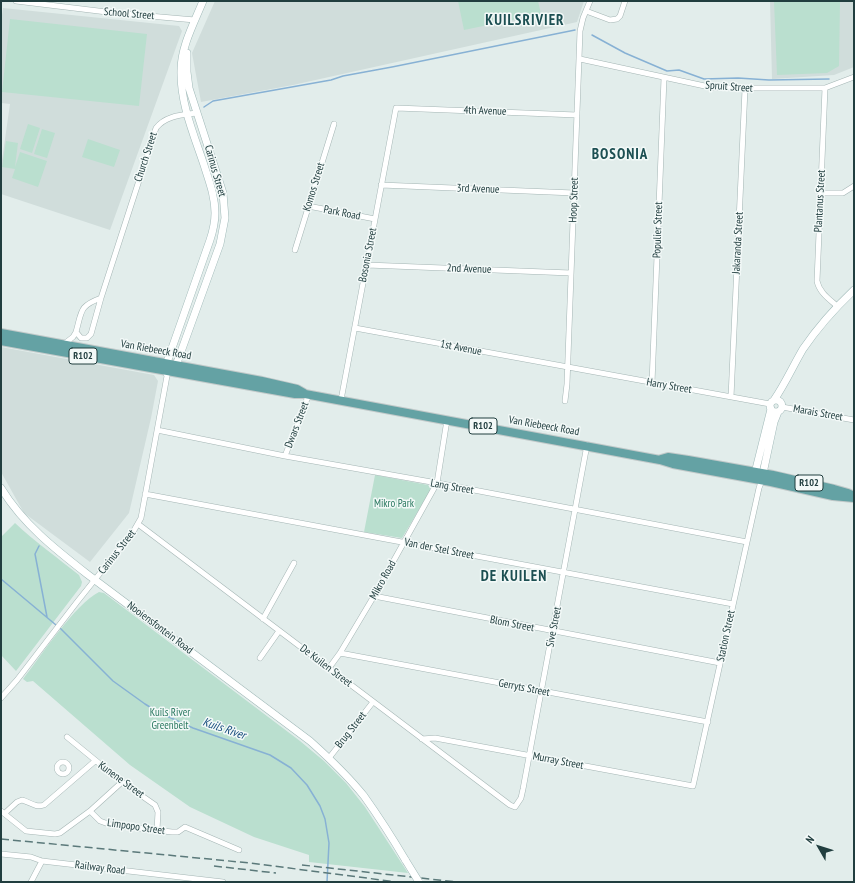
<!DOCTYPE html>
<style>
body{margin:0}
#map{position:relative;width:855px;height:883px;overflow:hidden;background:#e2edeb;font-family:"PT Sans Narrow",sans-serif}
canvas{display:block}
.frame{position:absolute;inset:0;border:2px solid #213e3f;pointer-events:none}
.north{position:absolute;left:799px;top:827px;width:40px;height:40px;-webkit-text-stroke:3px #f3f9f8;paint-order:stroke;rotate:309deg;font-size:11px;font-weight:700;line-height:16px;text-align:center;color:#213e3f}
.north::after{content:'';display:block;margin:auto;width:14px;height:18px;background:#213e3f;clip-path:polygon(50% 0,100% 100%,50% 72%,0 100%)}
</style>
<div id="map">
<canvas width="855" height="883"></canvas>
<div class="frame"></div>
<div class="north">N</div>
</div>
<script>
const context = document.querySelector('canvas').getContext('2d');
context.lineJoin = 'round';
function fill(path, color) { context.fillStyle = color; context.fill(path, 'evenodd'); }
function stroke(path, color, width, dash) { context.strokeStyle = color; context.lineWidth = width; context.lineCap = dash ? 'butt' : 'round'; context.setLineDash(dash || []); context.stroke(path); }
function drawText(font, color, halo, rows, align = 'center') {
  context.font = font + ' "PT Sans Narrow",sans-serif'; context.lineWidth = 3; context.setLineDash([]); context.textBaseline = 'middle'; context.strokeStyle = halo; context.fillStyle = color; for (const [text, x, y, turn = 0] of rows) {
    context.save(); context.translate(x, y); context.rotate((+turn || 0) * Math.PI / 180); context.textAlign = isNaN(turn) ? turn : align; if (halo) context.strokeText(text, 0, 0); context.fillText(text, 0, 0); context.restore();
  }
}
fill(new Path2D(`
 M 215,1 L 584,1 L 577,22 L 293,85 L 201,102 L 192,53 Z
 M 770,1 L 854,1 L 854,67 L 834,75 L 772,79 Z
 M 3,8 L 179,26 L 182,31 L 110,230 L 1,194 L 1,167 L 10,104 L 1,103 L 1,22 Z
 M 1,347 L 154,375 L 158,381 L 151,418 L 129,513 L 90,562 L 24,513 L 1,472 Z`), '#d0dddb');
fill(new Path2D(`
 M 458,1 L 538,1 L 541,14 L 464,30 Z
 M 774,1 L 840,1 L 839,66 L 827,73 L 777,75 Z
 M 10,19 L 147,34 L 139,106 L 2,92 Z
 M 28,124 L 40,128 L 32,153 L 20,149 Z
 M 42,129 L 55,133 L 47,158 L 34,154 Z
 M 88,139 L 120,150 L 114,167 L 82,157 Z
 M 6,141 L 18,143 L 15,167 L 20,152 L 47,161 L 38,187 L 12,178 L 15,169 L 2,167 Z
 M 375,475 L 428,485 L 430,488 L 430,491 L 402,538 L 364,532 Z
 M 15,523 C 35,542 58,558 79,575 L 82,582 L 81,586 L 16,671 L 1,655 L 1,537 Z
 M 99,592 L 104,593 L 300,741 L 324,761 L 346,783 L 365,807 L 408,873 L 309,862 L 309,855 L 254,837 L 190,807 L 130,765 L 33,681 L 27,682 L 23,679 C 41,656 75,604 99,592 Z`), '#badfcf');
stroke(new Path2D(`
 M 592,35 L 625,53 L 667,71 L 679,70 L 704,79 L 738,78 L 769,80 L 829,79
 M 204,107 L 213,101 L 331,80 L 343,76 L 392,67 L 575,30
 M 39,546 L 35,554 L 47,617
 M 1,579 L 56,625
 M 59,627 L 113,681 L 145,704 L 158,712 L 193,728 L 270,755 L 291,768 L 307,785 L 320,806 L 325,819 L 329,843 L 327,882`), '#87b1d4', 1.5);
const street = new Path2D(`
 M 16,1 L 115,13 L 195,20
 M 586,11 L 610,20 L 617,19 L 620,16 L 625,1
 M 580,59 L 714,88 L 825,88 L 854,77
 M 825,88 L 817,281 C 819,292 829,299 837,306
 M 381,185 L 574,193
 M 820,193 L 843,193 L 854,186
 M 308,206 L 375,219
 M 295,250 L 334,124
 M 367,265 L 571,273
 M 101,298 C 79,306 82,311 76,332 L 81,338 L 87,338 L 91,334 L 101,298 L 156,128 C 166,115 183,115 197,113
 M 355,328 L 770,404
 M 64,344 L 73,337 L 76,332
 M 652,383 L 664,78
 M 731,397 L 745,89
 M 341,400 L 396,108 L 577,115
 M 565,401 L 567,384 L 580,31 L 583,18 L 590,1
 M 782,407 L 854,420
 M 157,430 L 285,456 L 437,483 L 747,542
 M 285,456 L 309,394
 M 145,494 L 733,604
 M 138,524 L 510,805 L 515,807 L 521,798 L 523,789 L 587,445
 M 374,596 L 720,663
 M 263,619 L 294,563
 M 340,653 L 708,722
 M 260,658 L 279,631
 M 329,668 L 340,653 L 374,596 L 437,483 L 447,420
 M 1,698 L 17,680 L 77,602 L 133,532 L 141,518 L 167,376 L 165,371
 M 67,737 L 122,782 L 155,805 L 158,812 L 157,830
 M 422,739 L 435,738 L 693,786 L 759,488 L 762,480
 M 329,758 L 373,702
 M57 768a6 6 0 1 1 12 0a6 6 0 1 1-12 0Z
 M 1,811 L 26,831 L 55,834 L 60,833 L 90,811 L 122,782
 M 90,811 L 100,821 L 111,825 L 172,832 L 178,832 L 185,827 L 239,850
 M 5,813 L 17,802 L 22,800 C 30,802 35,808 44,805 L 95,761
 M 1,854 L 31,857 L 42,861 L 223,882
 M 31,882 L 42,861`);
const secondary = new Path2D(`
 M 165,368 L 210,240 C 213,231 215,222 215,213 C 215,196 209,181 204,165 C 194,135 180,103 181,70 C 181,47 194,23 203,1
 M 173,370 L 178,360 L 220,244 L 225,218 L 223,193 L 189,88 L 187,72 L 187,53
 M770 406a6 6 0 1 1 12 0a6 6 0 1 1-12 0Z
 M 774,400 C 785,384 793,366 803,349 C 818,327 835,308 854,290
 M 754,477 L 771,409
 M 762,478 L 774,422 L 778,412
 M 1,488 C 23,524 55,549 87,574 L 310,741 C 329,758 348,776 364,796 C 379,817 393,839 406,861`);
const primary = new Path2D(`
 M 1,333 L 262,381 L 297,389 L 304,393
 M 1,341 L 295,394 L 305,394 L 660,460 L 673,464 L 771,482 L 833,496 L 854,498
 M 661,459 L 668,457 L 688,460 L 773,475 L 834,489 L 848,493 L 854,496`);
stroke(street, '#a4b5b4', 6);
stroke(secondary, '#a0b9b8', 8);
stroke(primary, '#c1c9c9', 10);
stroke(street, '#fff', 5);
stroke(secondary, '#fff', 7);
stroke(primary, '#64a2a4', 8);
stroke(new Path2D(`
 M 1,839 L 250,863 L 397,882
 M 302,865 L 457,882
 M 214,866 L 276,873`), '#5b797a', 1.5, [8, 4]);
const secondaryBridge = new Path2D(`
 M 406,861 L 419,882`);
stroke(secondaryBridge, '#a0b9b8', 8, []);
stroke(secondaryBridge, '#fff', 7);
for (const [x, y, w] of [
 [83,356,28],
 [483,426,28],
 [809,483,28]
]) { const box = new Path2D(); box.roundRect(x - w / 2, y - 8, w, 16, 3); context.fillStyle = '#f3f9f8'; context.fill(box); stroke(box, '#213e3f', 1); }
drawText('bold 10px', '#213e3f', null, [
 ["R102",83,356],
 ["R102",483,426],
 ["R102",809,483]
]);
drawText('11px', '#213e3f', '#f3f9f8', [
 ["School Street",129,14,5],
 ["Spruit Street",729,87,4],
 ["4th Avenue",485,111,2],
 ["Church Street",146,157,-72],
 ["Carinus Street",215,171,74],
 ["Komos Street",314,187,-73],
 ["3rd Avenue",478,189,2],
 ["Hoop Street",574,200,-88],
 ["Plantanus Street",820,201,-87],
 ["Park Road",342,213,11],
 ["Populier Street",658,230,-88],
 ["Jakaranda Street",738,243,-87],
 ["Bosonia Street",368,255,-79],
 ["2nd Avenue",469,269,2],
 ["1st Avenue",461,348,11],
 ["Van Riebeeck Road",156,350,10],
 ["Harry Street",669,386,10],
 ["Marais Street",818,413,10],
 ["Dwars Street",297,425,-69],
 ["Van Riebeeck Road",544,426,10],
 ["Lang Street",452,487,10],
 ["Van der Stel Street",439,549,11],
 ["Carinus Street",117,552,-52],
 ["Mikro Road",383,580,-61],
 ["Blom Street",512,624,11],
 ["Sive Street",554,627,-79],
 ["Nooiensfontein Road",160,628,37],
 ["Station Street",726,636,-78],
 ["De Kuilen Street",326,666,37],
 ["Gerryts Street",524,688,11],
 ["Brug Street",351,730,-52],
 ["Murray Street",558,761,11],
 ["Kunene Street",121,780,36],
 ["Limpopo Street",136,827,8],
 ["Railway Road",100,868,7]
]);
drawText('11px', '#29785f', '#f3f9f8', [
 ["Mikro Park",394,504],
 ["Kuils River",170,713],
 ["Greenbelt",170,726]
]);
drawText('italic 12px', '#184e7e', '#f3f9f8', [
 ["Kuils River",224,729,19]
]);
context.letterSpacing = '1px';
drawText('bold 15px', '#1c4f52', '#f3f9f8', [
 ["KUILSRIVIER",525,21],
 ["BOSONIA",620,155],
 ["DE KUILEN",514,577]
]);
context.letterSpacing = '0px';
</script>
